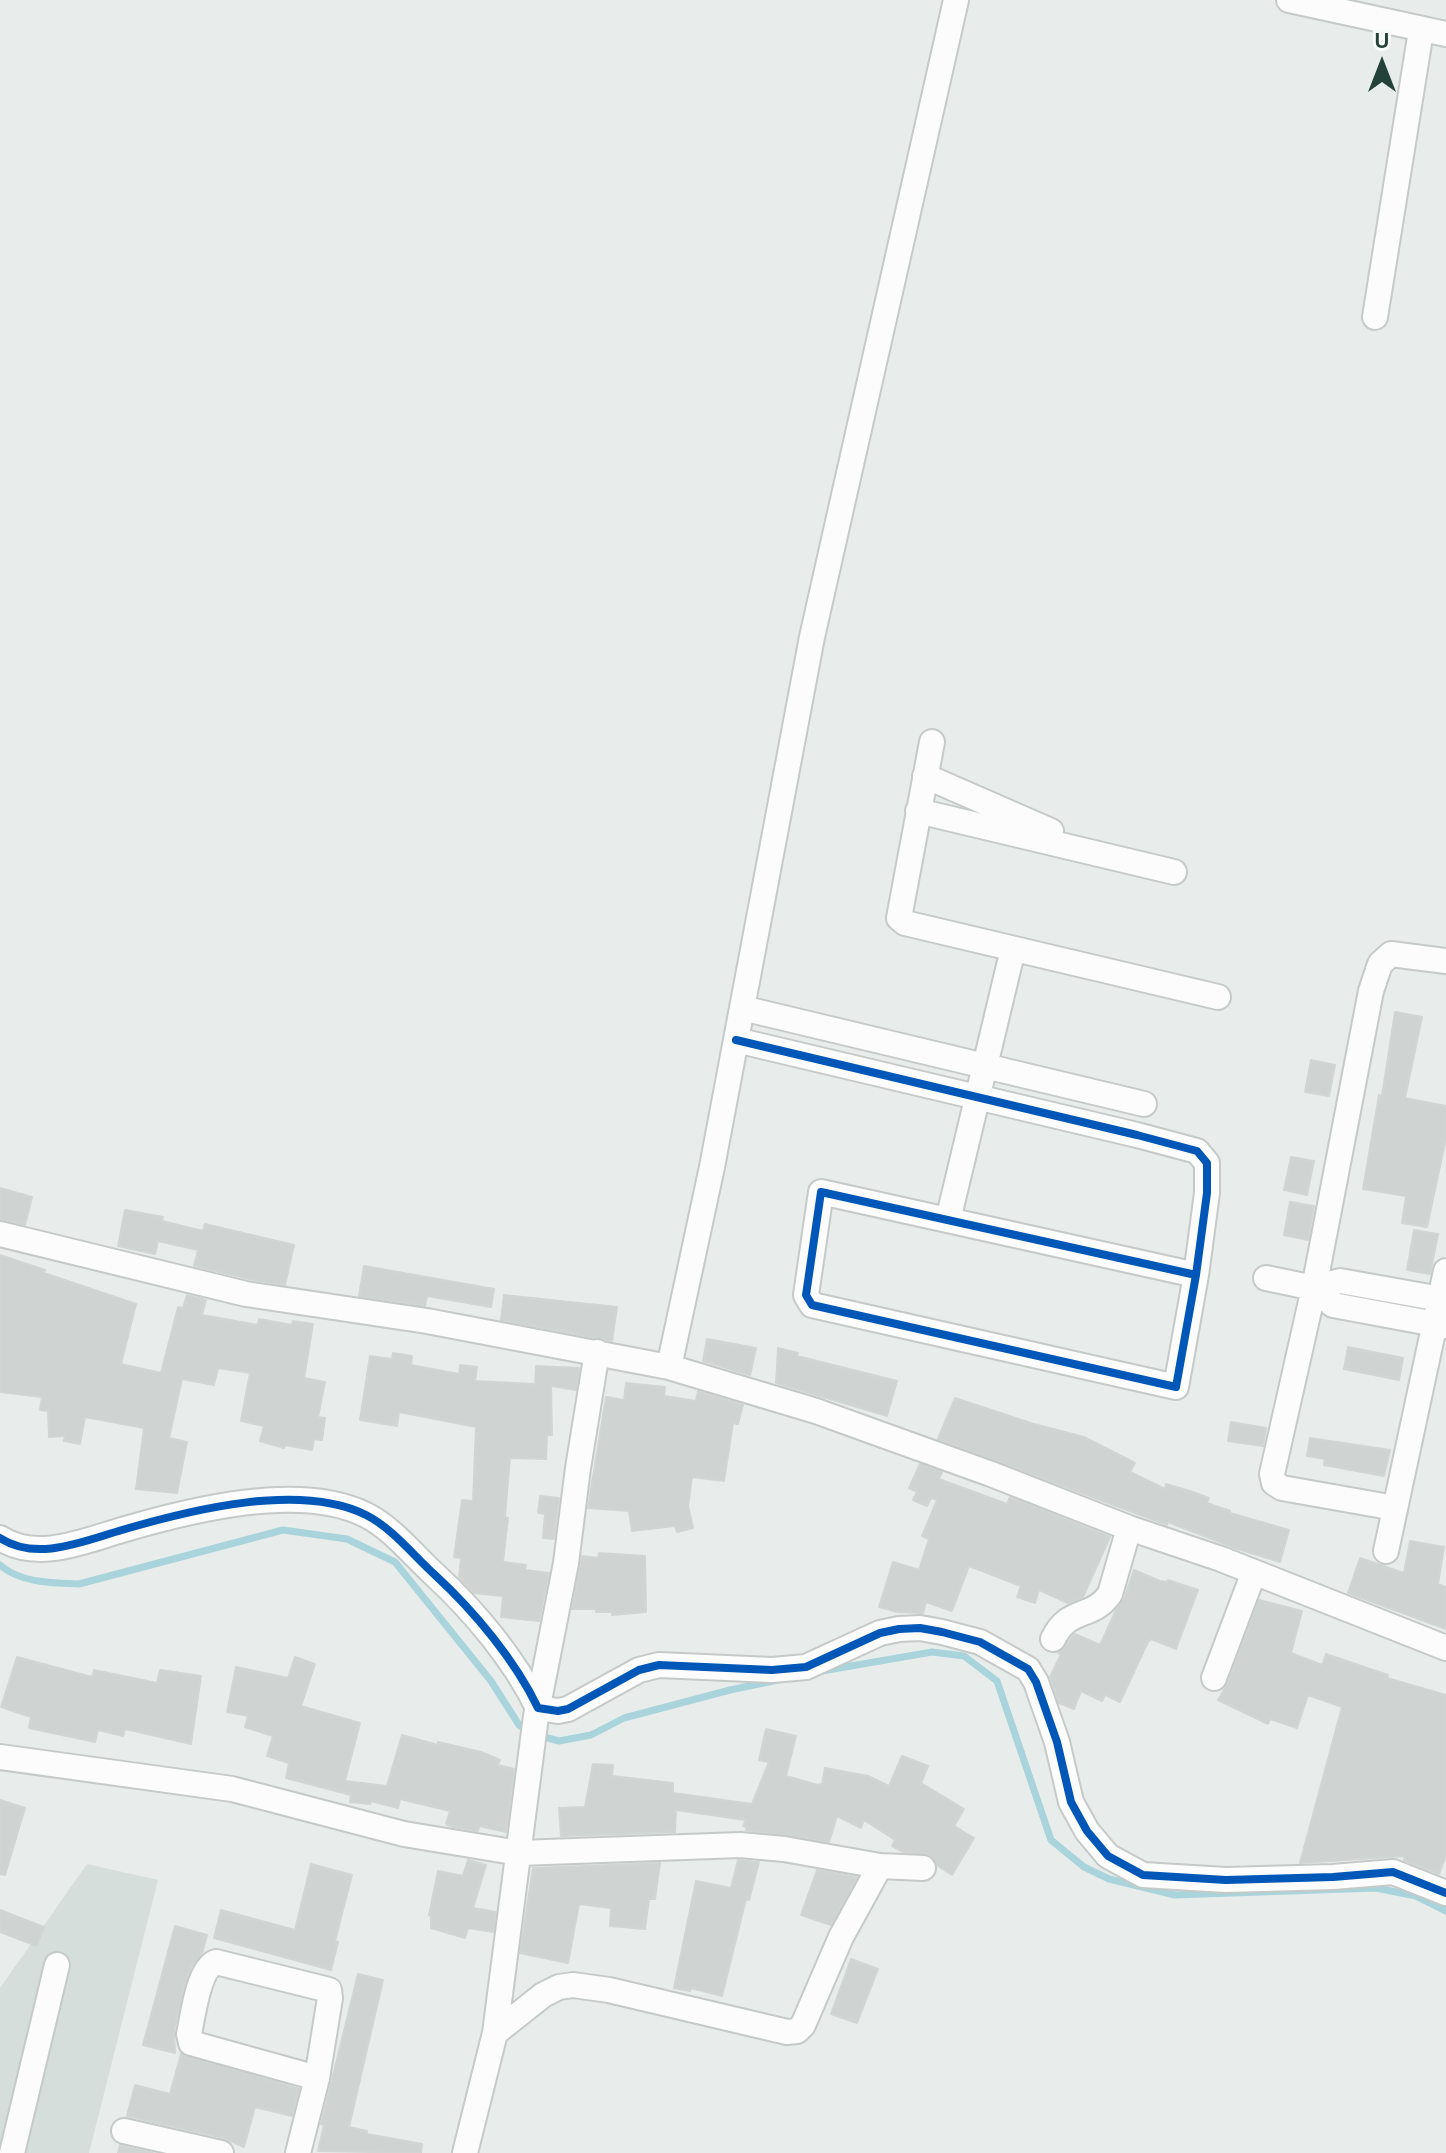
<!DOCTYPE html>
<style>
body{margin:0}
#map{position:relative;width:1446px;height:2153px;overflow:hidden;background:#e8edeb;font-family:"Space Grotesk",sans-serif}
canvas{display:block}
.north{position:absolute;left:1342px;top:24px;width:80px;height:80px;-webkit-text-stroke:6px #f7fbf9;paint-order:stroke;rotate:0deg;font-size:22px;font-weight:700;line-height:32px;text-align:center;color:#24423a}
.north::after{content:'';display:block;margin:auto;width:28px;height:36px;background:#24423a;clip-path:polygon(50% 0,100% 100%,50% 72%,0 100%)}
</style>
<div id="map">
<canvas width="1446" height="2153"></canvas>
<div class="north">U</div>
</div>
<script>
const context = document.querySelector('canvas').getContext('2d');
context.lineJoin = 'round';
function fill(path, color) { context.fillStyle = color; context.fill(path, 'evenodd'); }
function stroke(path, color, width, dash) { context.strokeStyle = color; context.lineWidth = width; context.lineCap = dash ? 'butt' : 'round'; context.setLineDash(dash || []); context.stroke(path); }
fill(new Path2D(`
 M 87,1864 L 158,1880 L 89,2153 L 0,2153 L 0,1988 Z`), '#d6dedb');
stroke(new Path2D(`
 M 0,1565 C 20,1583 53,1583 79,1584 L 283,1530 L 347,1539 L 395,1562 L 491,1681 L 519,1725 L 533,1734 L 559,1741 L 591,1735 L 624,1718 L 730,1690 L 778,1680
 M 822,1671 L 932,1652 L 964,1656 L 997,1681 L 1051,1840 L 1084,1867 L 1109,1879 L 1175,1895 L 1376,1888 L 1416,1896 L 1446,1911`), '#a9d4db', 7);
const building = new Path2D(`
 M 1395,1012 L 1422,1017 L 1405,1098 L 1446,1106 L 1446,1138 L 1427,1227 L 1402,1223 L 1406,1196 L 1363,1189 L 1379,1095 L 1382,1096 Z
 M 1311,1060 L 1335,1065 L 1329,1096 L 1305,1092 Z
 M 1291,1157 L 1314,1161 L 1307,1195 L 1284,1190 Z
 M 0,1188 L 32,1197 L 25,1225 L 0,1219 Z
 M 1290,1202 L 1314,1206 L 1308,1240 L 1284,1235 Z
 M 125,1210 L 163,1217 L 162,1221 L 203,1231 L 205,1224 L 294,1245 L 285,1285 L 249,1279 L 194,1266 L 198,1250 L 158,1241 L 155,1254 L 118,1246 Z
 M 1414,1230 L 1438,1234 L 1430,1274 L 1407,1270 Z
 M 0,1255 L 45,1270 L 44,1273 L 136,1304 L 121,1364 L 161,1373 L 178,1307 L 183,1308 L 187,1295 L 206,1300 L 202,1315 L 258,1325 L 259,1319 L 292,1325 L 293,1321 L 313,1324 L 304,1378 L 325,1382 L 318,1417 L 325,1418 L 322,1440 L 314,1439 L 312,1450 L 285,1445 L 284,1448 L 260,1441 L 264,1426 L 241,1421 L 250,1373 L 218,1368 L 214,1385 L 182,1379 L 169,1438 L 187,1442 L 177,1493 L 136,1489 L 144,1428 L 85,1417 L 80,1444 L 64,1441 L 65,1436 L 49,1437 L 48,1411 L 40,1410 L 42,1397 L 0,1392 Z
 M 364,1266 L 494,1289 L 491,1307 L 427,1296 L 425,1306 L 359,1296 Z
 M 504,1295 L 617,1307 L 612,1341 L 501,1320 Z
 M 707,1339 L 756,1348 L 750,1375 L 703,1361 Z
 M 1348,1347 L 1403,1358 L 1399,1380 L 1344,1369 Z
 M 778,1348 L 798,1353 L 797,1356 L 897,1381 L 887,1416 L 776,1383 Z
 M 393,1353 L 412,1356 L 411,1365 L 459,1374 L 460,1365 L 477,1367 L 475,1381 L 535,1384 L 536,1366 L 579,1368 L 576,1390 L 551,1386 L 552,1435 L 547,1435 L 546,1459 L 510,1458 L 505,1517 L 508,1518 L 503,1562 L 526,1565 L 525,1570 L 549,1573 L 539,1621 L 501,1617 L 503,1596 L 474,1593 L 459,1577 L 461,1558 L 454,1557 L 462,1500 L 473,1501 L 476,1427 L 399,1412 L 397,1426 L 360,1420 L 370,1356 L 392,1359 Z
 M 626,1383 L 665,1387 L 664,1396 L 696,1401 L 698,1391 L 743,1405 L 738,1424 L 733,1423 L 724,1481 L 692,1477 L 688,1506 L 693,1528 L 677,1532 L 675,1526 L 632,1531 L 629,1511 L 588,1508 L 606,1397 L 624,1400 Z
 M 955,1398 L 1034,1424 L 1084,1437 L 1135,1463 L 1130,1472 L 1165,1489 L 1166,1484 L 1190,1491 L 1209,1498 L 1207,1503 L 1230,1511 L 1230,1513 L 1289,1530 L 1280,1562 L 1235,1548 L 1168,1522 L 1167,1525 L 938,1439 Z
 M 1231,1422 L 1266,1428 L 1263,1446 L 1228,1441 Z
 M 1310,1438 L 1390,1450 L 1384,1476 L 1324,1465 L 1325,1459 L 1307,1456 Z
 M 920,1464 L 942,1472 L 939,1479 L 1007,1504 L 1010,1497 L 1110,1537 L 1083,1597 L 1068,1603 L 1039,1590 L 1035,1603 L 1017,1597 L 1021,1586 L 969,1566 L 952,1611 L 926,1602 L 923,1613 L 898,1612 L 879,1607 L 893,1562 L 919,1570 L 929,1539 L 922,1536 L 937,1500 L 931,1498 L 927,1506 L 913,1500 L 917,1492 L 909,1488 Z
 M 540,1496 L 559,1498 L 554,1539 L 543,1538 L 545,1514 L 538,1513 Z
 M 1410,1541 L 1444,1547 L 1438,1584 L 1446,1587 L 1446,1629 L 1348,1593 L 1360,1558 L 1404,1573 Z
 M 599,1553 L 645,1556 L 646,1612 L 612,1615 L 612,1612 L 596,1612 L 596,1609 L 572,1609 L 582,1556 L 598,1558 Z
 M 1134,1570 L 1160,1581 L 1167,1582 L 1168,1580 L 1198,1590 L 1176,1649 L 1151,1639 L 1148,1642 L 1120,1702 L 1105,1695 L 1102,1701 L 1081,1691 L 1074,1709 L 1059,1703 L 1050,1677 L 1061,1654 L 1058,1653 L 1075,1634 L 1100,1645 L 1116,1610 L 1124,1599 Z
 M 1259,1600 L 1302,1611 L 1291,1653 L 1322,1665 L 1326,1654 L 1388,1675 L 1387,1678 L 1446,1695 L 1446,1855 L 1439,1874 L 1404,1860 L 1405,1856 L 1300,1863 L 1342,1707 L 1308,1695 L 1297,1728 L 1270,1719 L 1268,1724 L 1218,1700 L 1228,1683 Z
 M 17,1657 L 92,1677 L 94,1670 L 157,1683 L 160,1670 L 201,1676 L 191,1744 L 125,1729 L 123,1736 L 98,1730 L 95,1742 L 29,1728 L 31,1717 L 1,1707 Z
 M 295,1657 L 315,1664 L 301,1706 L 360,1723 L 345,1781 L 387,1786 L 402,1735 L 438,1745 L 438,1742 L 481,1752 L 500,1760 L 498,1765 L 514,1769 L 506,1832 L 479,1826 L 478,1831 L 453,1827 L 446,1824 L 450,1811 L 400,1799 L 398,1808 L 371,1801 L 370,1804 L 350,1802 L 351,1795 L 286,1778 L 289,1763 L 267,1756 L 273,1736 L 245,1727 L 248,1716 L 227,1712 L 236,1667 L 288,1678 Z
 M 766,1729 L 796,1736 L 786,1776 L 818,1785 L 822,1784 L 825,1768 L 868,1776 L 889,1786 L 902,1756 L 928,1766 L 921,1783 L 964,1809 L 954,1826 L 974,1838 L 952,1875 L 938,1866 L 930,1855 L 903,1852 L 892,1846 L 895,1840 L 864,1820 L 861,1828 L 837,1816 L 829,1842 L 746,1830 L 747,1827 L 743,1826 L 746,1820 L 676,1810 L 675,1832 L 561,1836 L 559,1808 L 585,1807 L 593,1764 L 613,1765 L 612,1776 L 673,1783 L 673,1793 L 752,1804 L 769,1762 L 759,1760 Z
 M 0,1800 L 25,1808 L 5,1875 L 0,1874 Z
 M 468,1860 L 486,1865 L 473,1908 L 496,1912 L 493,1932 L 468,1928 L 465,1938 L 431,1928 L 431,1916 L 429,1915 L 438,1871 L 463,1876 Z
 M 738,1860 L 759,1862 L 749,1900 L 746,1899 L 722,1996 L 691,1988 L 690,1991 L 674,1988 L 696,1881 L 731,1888 Z
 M 660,1863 L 655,1899 L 649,1899 L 645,1929 L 610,1926 L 611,1908 L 579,1904 L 568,1963 L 520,1953 L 533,1868 Z
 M 311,1864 L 352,1875 L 335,1941 L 338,1942 L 331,1970 L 214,1938 L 221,1910 L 295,1930 Z
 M 817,1870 L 857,1877 L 831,1925 L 801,1915 Z
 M 0,1910 L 44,1927 L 37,1946 L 0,1932 Z
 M 175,1926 L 207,1935 L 202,1954 L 191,1967 L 183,1990 L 174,2031 L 175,2053 L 143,2045 Z
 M 851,1959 L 878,1969 L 857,2023 L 831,2014 Z
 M 358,1974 L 383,1980 L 349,2127 L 367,2131 L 367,2134 L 422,2144 L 421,2153 L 318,2151 L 324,2125 L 321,2124 Z
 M 181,2054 L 299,2089 L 292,2116 L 255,2107 L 244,2147 L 224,2138 L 127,2116 L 135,2085 L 170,2094 Z
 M 120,2145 L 121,2146 L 153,2153 L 118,2153 Z`);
fill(building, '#cfd4d2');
stroke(building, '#d1d6d4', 2);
const minor = new Path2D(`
 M 1289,0 L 1446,34
 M 1375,317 L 1421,31
 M 932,742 L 899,918 L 905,923 L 1218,997
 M 925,776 L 1051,831
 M 918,811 L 1174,872
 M 742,1008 L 1144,1104
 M 736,1040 L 1137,1135 L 1197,1151 L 1207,1163 L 1207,1193 L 1196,1275 L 1176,1387 L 812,1305 L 806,1295 L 821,1192 L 1196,1275
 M 948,1220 L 1013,949
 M 0,1234 L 246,1294 L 427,1321 L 669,1367 L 816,1411 L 991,1474 L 1129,1528 L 1221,1559 L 1446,1648
 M 1266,1278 L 1314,1288 L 1333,1305 L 1446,1326
 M 1314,1288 L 1340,1281 L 1446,1300
 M 669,1367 L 712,1167 L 812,637 L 956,0
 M 1395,1508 L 1282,1488 L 1274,1483 L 1272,1474 L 1314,1288 L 1371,991 L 1380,964 L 1391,954 L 1446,961
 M 0,1538 C 37,1562 84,1541 122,1530 C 190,1510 300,1482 366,1515 C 392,1528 413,1555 435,1575 C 474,1611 515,1660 538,1708 L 558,1711 L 568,1709 L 639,1670 L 659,1665 L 772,1670 L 806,1667 L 880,1633 L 899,1629 L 920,1628 L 942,1632 L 980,1642 L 1028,1669 L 1036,1682 L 1057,1742 L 1071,1802 L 1087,1831 L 1108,1856 L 1143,1875 L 1226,1880 L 1333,1877 L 1393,1872 L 1446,1893
 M 1386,1551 L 1446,1271
 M 1053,1639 C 1069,1606 1092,1620 1110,1594 L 1129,1528
 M 1214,1678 L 1254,1572
 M 0,1757 L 232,1789 L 404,1834 L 519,1853 L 740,1845 L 784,1849 L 880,1866 L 923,1868
 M 495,2033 L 543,1995 L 559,1987 L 573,1985 L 609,1990 L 787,2032 L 797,2031 L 803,2025 L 841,1937 L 880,1866
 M 124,2131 L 221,2153
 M 12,2153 L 57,1965
 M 298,2153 L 317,2078 L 330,1998 L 329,1990 L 216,1962 C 198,1969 193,2016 189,2034 L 191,2043 L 317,2078
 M 465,2153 L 495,2033 L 536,1716 L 566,1563 L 578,1468 L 597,1352`);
stroke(minor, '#c5cac8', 28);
stroke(minor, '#fcfcfc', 24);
stroke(new Path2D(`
 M 736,1040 L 1137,1135 L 1197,1151 L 1207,1163 L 1207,1193 L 1196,1275 L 1176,1387 L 812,1305 L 806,1295 L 821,1192 L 1196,1275
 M 0,1538 C 37,1562 84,1541 122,1530 C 190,1510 300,1482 366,1515 C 392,1528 413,1555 435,1575 C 474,1611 515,1660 538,1708 L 558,1711 L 568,1709 L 639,1670 L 659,1665 L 772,1670 L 806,1667 L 880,1633 L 899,1629 L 920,1628 L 942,1632 L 980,1642 L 1028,1669 L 1036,1682 L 1057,1742 L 1071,1802 L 1087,1831 L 1108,1856 L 1143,1875 L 1226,1880 L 1333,1877 L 1393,1872 L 1446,1893`), '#0057b8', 8);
</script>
